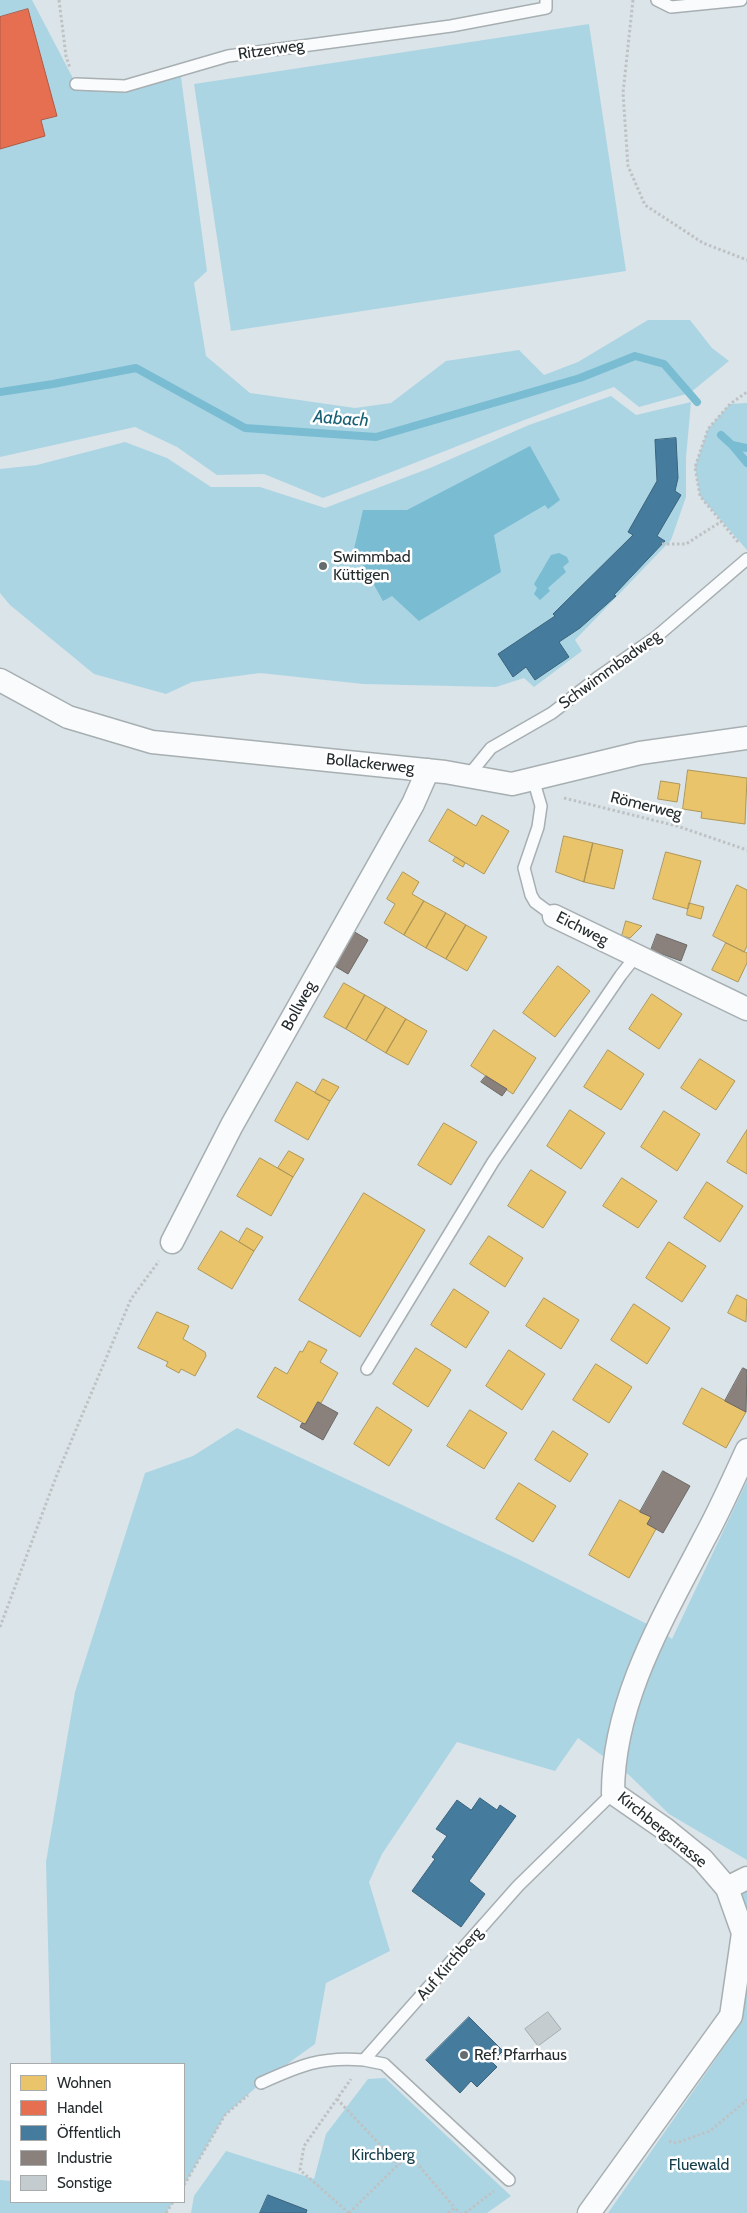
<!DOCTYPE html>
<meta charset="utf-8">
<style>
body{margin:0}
#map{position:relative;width:747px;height:2213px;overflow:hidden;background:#dbe4e8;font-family:Cabin,sans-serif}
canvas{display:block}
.legend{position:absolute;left:10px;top:2063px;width:175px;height:140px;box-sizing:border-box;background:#fff;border:1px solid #a8abab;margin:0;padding:6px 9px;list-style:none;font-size:15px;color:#252c2e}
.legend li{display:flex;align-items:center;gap:10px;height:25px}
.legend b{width:25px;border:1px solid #a8abab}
</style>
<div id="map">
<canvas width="747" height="2213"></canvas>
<ul class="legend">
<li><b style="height:14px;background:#e9c46a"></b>Wohnen</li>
<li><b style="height:14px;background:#e76f51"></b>Handel</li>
<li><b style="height:14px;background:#457b9d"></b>Öffentlich</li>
<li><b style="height:14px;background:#8a817c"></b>Industrie</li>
<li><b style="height:14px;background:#c5cccf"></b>Sonstige</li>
</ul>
</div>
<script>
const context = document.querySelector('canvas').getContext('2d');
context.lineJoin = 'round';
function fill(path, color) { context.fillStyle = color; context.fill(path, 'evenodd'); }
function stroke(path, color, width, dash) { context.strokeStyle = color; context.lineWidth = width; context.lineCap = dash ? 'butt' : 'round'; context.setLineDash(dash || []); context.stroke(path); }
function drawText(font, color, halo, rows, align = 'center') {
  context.font = font + ' Cabin,sans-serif'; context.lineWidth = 5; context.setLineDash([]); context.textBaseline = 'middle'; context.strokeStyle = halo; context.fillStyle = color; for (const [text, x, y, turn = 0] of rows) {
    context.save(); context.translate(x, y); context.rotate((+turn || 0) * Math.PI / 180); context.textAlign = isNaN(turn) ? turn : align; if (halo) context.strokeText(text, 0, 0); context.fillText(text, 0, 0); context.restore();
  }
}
fill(new Path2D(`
 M 0,0 L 32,0 L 76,84 L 125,86 L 180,70 L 207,271 L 194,283 L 206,356 L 250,393 L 355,408 L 391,403 L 446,361 L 519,350 L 544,375 L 578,362 L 648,320 L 690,320 L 712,348 L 729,361 L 690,393 L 639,407 L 614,387 C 516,421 421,462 323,498 L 264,474 L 217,475 L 177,447 L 135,427 L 0,457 Z
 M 589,24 L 626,271 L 231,331 L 194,84 Z
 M 611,396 L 636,415 L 691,402 L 686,458 L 686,497 L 671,540 L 575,640 L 582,651 L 534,687 L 524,678 L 496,687 L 363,684 L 260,673 L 192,682 L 166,694 L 94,674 L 10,605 L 0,593 L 0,469 L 37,465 L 125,442 L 167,458 L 211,487 L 260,487 L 325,508 L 430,468 L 529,425 Z
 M 747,403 L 747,550 L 700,496 L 695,467 L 708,429 L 730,404 Z
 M 237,1428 L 518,1559 L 657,1629 L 672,1639 L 747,1481 L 747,1860 L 669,1814 L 629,1775 L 578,1738 L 555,1771 L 457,1742 L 382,1854 L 369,1882 L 390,1951 L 326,1983 L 315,2044 L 261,2083 L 225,2115 L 184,2185 L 184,2064 L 51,2064 L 46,1862 L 75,1692 L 145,1473 L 193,1456 Z
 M 747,1884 L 747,2213 L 608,2213 L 743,2020 L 739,1888 Z
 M 385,2078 L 511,2196 L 487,2213 L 191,2213 L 194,2196 L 226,2151 L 314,2179 L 326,2134 L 368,2079 Z
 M 0,2180 L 11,2181 L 11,2202 L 173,2202 L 166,2213 L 0,2213 Z`), '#acd5e4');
fill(new Path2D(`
 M 530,446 L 560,500 L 548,509 L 545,505 L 494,535 L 501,572 L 419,621 L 392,596 L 383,601 L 354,549 L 363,510 L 407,510 Z
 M 559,553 L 567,557 L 569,562 L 563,567 L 566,572 L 548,588 L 550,591 L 540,600 L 534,594 L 537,588 L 534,584 L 551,555 Z`), '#7abcd2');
const homes = new Path2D(`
 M 688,770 L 747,778 L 745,824 L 701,818 L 702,812 L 683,809 Z
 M 661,781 L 680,784 L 677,802 L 658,799 Z
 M 448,809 L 476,826 L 482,815 L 509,831 L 484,874 L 429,841 Z
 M 564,836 L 593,843 L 584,882 L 556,872 Z
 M 593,843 L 623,850 L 614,889 L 584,882 Z
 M 666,852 L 701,861 L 688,909 L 653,899 Z
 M 456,857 L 465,863 L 463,867 L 453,861 Z
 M 403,872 L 419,882 L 412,894 L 424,901 L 404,935 L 384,923 L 395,904 L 387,899 Z
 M 737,885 L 747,890 L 747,946 L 744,952 L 713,936 Z
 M 424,901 L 446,913 L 426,948 L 404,935 Z
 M 689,903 L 704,907 L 701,919 L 687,915 Z
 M 446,913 L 466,925 L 446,959 L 426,948 Z
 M 626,921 L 642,926 L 630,938 L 622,936 Z
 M 466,925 L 487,937 L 467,971 L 446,959 Z
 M 726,943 L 747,953 L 747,963 L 738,982 L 712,970 Z
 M 558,966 L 590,991 L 555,1037 L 523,1013 Z
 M 344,983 L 365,995 L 346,1029 L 324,1017 Z
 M 652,994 L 682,1014 L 659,1049 L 629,1029 Z
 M 365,995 L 386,1007 L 366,1041 L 346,1029 Z
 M 386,1007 L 406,1019 L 386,1053 L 366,1041 Z
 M 406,1019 L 427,1031 L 408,1065 L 386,1053 Z
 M 494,1030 L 536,1058 L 513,1094 L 471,1066 Z
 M 608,1050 L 644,1074 L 621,1110 L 584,1087 Z
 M 700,1059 L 735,1081 L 716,1110 L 681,1088 Z
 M 323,1079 L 339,1087 L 330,1101 L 315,1093 Z
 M 297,1082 L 330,1101 L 308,1140 L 275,1121 Z
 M 570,1110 L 605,1133 L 581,1169 L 547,1146 Z
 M 664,1111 L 700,1134 L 677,1171 L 641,1147 Z
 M 444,1123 L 477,1142 L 451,1185 L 418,1165 Z
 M 747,1130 L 747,1174 L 727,1162 Z
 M 289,1151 L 304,1159 L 293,1177 L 278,1168 Z
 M 260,1158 L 293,1177 L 271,1216 L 237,1196 Z
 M 531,1170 L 566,1192 L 543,1228 L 508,1206 Z
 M 622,1178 L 657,1201 L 638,1228 L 603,1206 Z
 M 707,1182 L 743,1206 L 720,1242 L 684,1218 Z
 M 364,1193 L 425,1230 L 360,1337 L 299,1300 Z
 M 247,1228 L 263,1237 L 254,1251 L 239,1242 Z
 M 221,1231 L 254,1251 L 232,1289 L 198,1269 Z
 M 489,1236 L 523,1258 L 505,1287 L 470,1264 Z
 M 669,1242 L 706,1266 L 682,1302 L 646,1278 Z
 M 454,1289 L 489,1312 L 466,1348 L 431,1325 Z
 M 737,1295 L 747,1300 L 746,1322 L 728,1313 Z
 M 544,1298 L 579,1320 L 561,1349 L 526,1326 Z
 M 634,1304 L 670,1328 L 647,1364 L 611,1340 Z
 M 157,1312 L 189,1326 L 183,1339 L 205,1352 L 206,1356 L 195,1376 L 181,1369 L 179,1373 L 166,1366 L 168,1362 L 138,1348 Z
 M 309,1341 L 327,1350 L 320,1362 L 338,1373 L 321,1403 L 318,1402 L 305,1424 L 257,1397 L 275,1367 L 287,1374 L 300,1351 L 302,1352 Z
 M 416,1348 L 451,1370 L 428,1407 L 393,1384 Z
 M 509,1350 L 545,1374 L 522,1410 L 486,1386 Z
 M 596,1364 L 632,1387 L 609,1423 L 573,1400 Z
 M 702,1388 L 746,1412 L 726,1448 L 683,1424 Z
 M 377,1407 L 412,1430 L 389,1466 L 354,1444 Z
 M 470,1410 L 507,1433 L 484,1469 L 447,1446 Z
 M 553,1431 L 588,1454 L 570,1482 L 535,1460 Z
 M 519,1483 L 556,1506 L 533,1542 L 496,1519 Z
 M 620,1500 L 651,1517 L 647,1524 L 656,1529 L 629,1578 L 589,1555 Z`);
fill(homes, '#e9c46a');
stroke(homes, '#ae9658', 1);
const shops = new Path2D(`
 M 28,9 L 57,116 L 41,120 L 45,136 L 0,149 L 0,17 Z`);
fill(shops, '#e76f51');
stroke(shops, '#ad5b46', 1);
const public = new Path2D(`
 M 676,438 L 678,478 L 675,491 L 681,495 L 657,536 L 665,541 L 614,595 L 616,596 L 580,628 L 559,642 L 569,657 L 535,680 L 526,667 L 513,677 L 498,654 L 555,616 L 553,614 L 633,535 L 628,532 L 657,481 L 655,440 Z
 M 480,1798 L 497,1810 L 500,1805 L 516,1816 L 469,1881 L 485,1894 L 461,1927 L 412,1891 L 435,1859 L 432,1857 L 447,1836 L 436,1829 L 457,1800 L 471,1810 Z
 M 469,2017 L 503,2051 L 492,2062 L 497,2067 L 477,2087 L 471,2081 L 460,2093 L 426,2060 Z
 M 268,2195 L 307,2210 L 306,2213 L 260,2213 Z`);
fill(public, '#457b9d');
stroke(public, '#3b637c', 1);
const industry = new Path2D(`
 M 353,931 L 368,940 L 348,974 L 333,965 Z
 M 657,934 L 687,945 L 681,961 L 651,950 Z
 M 486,1076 L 507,1089 L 502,1096 L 481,1082 Z
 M 743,1368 L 747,1370 L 746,1412 L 725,1401 Z
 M 318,1402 L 338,1413 L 323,1440 L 300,1427 L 302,1423 L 305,1424 Z
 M 663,1471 L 690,1486 L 663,1533 L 647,1524 L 651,1517 L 640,1512 Z`);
fill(industry, '#8a817c');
stroke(industry, '#6c6865', 1);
stroke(new Path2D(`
 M 0,392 L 53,384 L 136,368 L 245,428 L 376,437 L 580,378 L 635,356 L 664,364 L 697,402
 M 721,435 L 732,445 L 747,448
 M 732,445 L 747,463`), '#7abcd2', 8);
const building = new Path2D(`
 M 548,2012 L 561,2029 L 538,2046 L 525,2029 Z`);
fill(building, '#c5cccf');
stroke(building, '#a5acaf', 1);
const lane = new Path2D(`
 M 657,0 L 671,7 L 741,0
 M 76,84 L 125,86 L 228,56 L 451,26 L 546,8 L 546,0
 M 469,775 L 491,748 L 552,713 L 597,678 L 656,637 L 747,559
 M 533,779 L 541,806 L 538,827 L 524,868 L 531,895 L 535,902 L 554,916
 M 367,1369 L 493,1162 L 621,975 L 636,956
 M 364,2060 L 384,2064 L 509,2180
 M 261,2083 C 299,2066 321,2056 364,2060 L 518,1886 L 613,1793`);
const street = new Path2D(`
 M 0,680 L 68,717 L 152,742 L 445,772 L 512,784 L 640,753 L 747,738
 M 554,916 L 747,1009
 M 172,1242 L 232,1125 L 413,804 L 428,770
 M 727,1888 L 747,1878
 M 589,2213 L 731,2016 L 743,1933 L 727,1888 L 702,1859 L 665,1829 L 613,1793 C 613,1701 663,1618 704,1539 C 720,1510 733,1480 747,1450`);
stroke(lane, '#a7afb2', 14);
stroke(street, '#a7afb2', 25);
stroke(new Path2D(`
 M 59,0 L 66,56 L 70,68
 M 633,0 L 623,93 L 628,166 L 645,205 L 703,243 L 747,260
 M 738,542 L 700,496 L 695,467 L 708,429 L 730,404 L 747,392
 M 662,544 L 686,544 L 722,521
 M 564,798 L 677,826 L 747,850
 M 0,1627 L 56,1477 L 131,1299 L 159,1261
 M 337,2099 L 399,2165
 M 669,2141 L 676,2143 L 710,2131 L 747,2100
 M 184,2185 L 225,2115 L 248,2095
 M 166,2213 L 173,2202
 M 349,2213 L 300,2170 L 304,2146 L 351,2079
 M 349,2213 L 409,2154 L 455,2208
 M 448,2213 L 455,2208 L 460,2213
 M 465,2213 L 494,2191`), '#bfc2c4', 3, [2.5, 2.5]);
stroke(lane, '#fafbfc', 11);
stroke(street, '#fafbfc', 22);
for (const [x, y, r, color] of [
 [323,566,5,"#656c6f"],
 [464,2055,5,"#656c6f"]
]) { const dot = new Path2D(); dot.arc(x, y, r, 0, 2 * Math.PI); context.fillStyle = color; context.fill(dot); stroke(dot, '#fff', 2); }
drawText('16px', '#252c2e', '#fff', [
 ["Ritzerweg",271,50,-8],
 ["Schwimmbadweg",610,670,-36],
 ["Bollackerweg",370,764,6],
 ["Römerweg",646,806,14],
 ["Eichweg",582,929,27],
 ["Bollweg",299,1006,-61],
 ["Kirchbergstrasse",662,1830,39],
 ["Auf Kirchberg",450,1964,-49]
]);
drawText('16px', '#252c2e', '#fff', [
 ["Swimmbad",333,557],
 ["Küttigen",333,575],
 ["Ref. Pfarrhaus",474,2055]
], 'left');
drawText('16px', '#143d4a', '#fff', [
 ["Kirchberg",383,2155],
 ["Fluewald",699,2165]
]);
drawText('italic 18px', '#186075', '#fff', [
 ["Aabach",341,419,4]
]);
</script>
